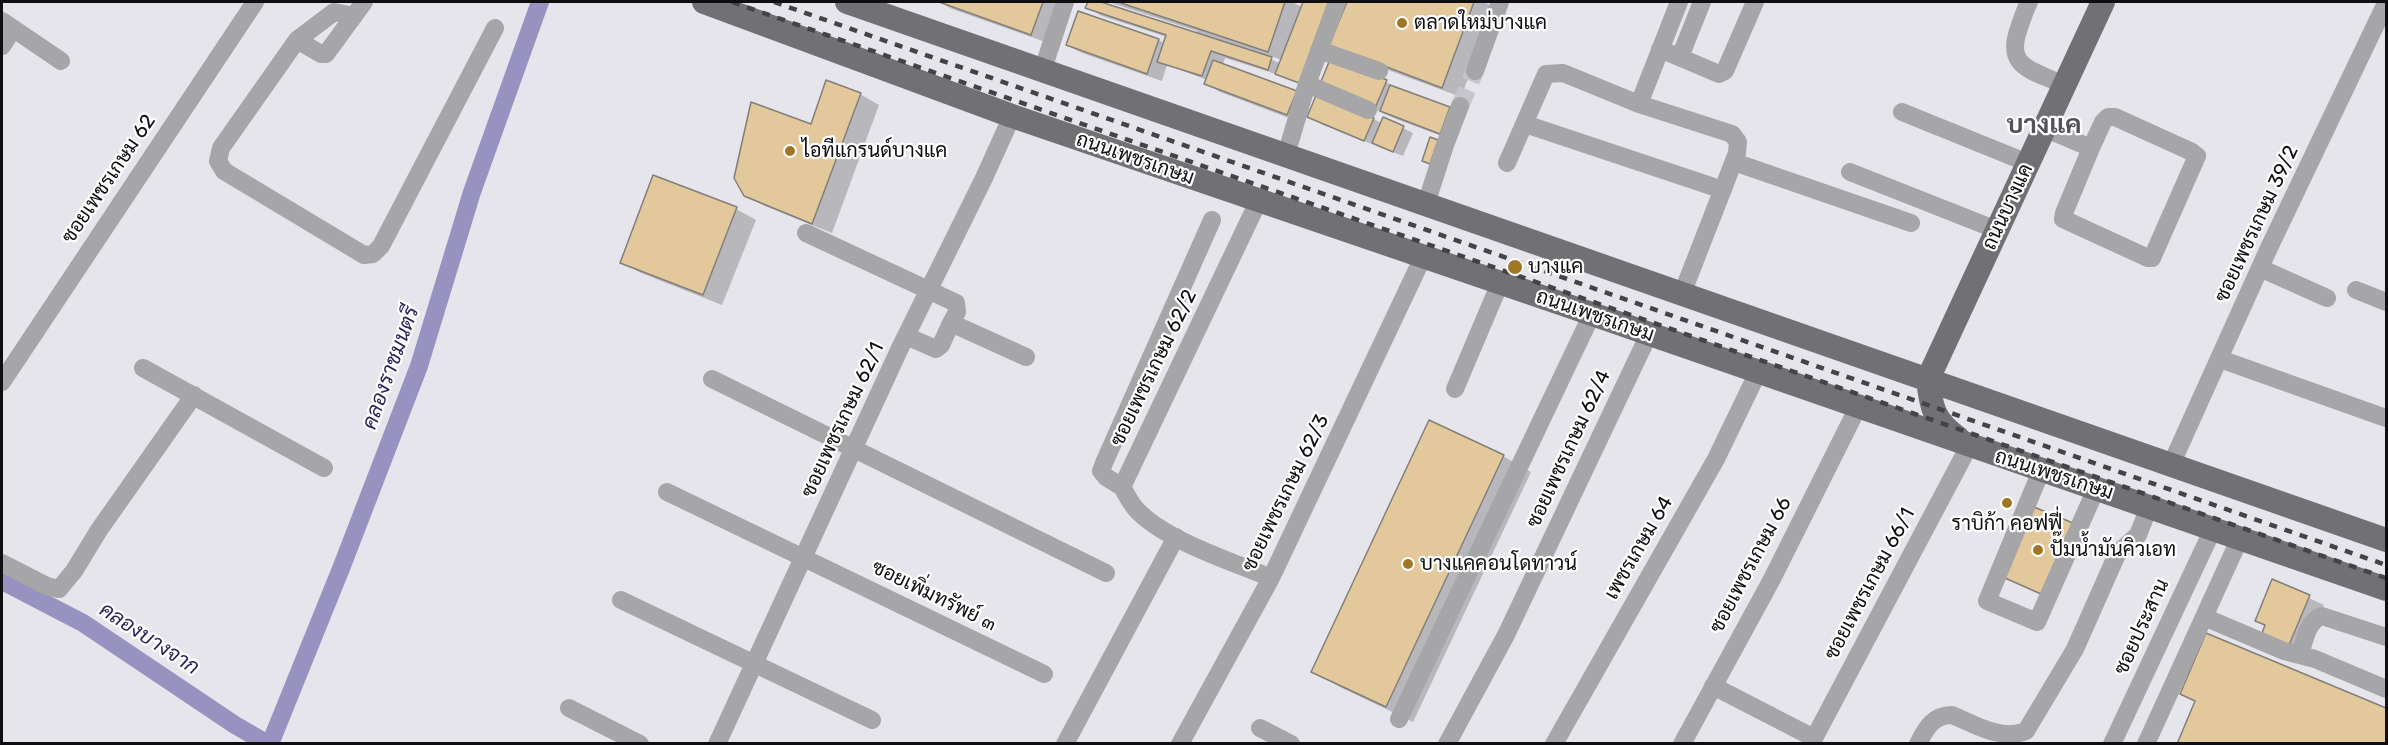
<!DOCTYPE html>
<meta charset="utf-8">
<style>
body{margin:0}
#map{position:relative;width:2388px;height:745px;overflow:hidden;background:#e6e5ec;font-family:Rubik,sans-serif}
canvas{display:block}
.frame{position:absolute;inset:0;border:3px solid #0f0f11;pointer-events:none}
</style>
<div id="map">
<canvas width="2388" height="745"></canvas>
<div class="frame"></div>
</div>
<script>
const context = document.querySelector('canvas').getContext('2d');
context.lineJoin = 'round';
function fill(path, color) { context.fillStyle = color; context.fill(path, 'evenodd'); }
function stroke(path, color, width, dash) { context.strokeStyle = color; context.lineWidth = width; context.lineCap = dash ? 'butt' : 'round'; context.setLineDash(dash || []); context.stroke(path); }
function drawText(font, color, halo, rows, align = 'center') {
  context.font = font + ' Rubik,Sarabun,sans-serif'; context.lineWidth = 4.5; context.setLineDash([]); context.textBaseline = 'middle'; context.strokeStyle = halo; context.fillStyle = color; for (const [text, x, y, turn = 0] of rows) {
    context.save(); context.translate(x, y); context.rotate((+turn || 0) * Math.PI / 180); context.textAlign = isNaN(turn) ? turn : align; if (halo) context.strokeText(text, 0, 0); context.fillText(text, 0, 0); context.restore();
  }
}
fill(new Path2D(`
 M 939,2 L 1052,2 L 1064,8 L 1051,44 L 952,9 Z
 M 1089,2 L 1096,2 L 1196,34 L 1197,31 L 1108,2 L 1292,2 L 1302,7 L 1304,2 L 1325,2 L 1344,12 L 1348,2 L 1484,2 L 1495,8 L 1461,97 L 1350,56 L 1331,45 L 1314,90 L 1282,76 L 1225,58 L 1223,65 L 1296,93 L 1302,123 L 1220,92 L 1206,83 L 1207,80 L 1167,65 L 1162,81 L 1082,53 L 1067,45 L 1159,40 L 1165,44 L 1167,37 L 1102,16 L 1087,7 ZM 1268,55 L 1282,60 L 1281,64 L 1267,57 Z
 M 1386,82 L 1401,90 L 1455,141 L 1396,119 L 1336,92 Z
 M 860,94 L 879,105 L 832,233 L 765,206 L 745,195 L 812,126 Z
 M 1309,116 L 1374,119 L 1382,124 L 1384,119 L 1413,133 L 1403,156 L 1323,125 Z
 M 654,177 L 736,209 L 756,220 L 722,305 L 641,273 L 622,262 Z
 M 1430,422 L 1503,456 L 1531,472 L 1413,722 L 1340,687 L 1313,671 Z
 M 2273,581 L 2324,605 L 2303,652 L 2278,641 Z`), '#0003');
stroke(new Path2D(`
 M 2,581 L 83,623 L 235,725 L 268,744
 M 270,744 L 342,566 L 419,366 L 472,192 L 540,2`), '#9792bf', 18);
const building = new Path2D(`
 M 939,2 L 1043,2 L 1031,35 Z
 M 1088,2 L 1101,2 L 1272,57 L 1268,70 L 1211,51 L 1202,76 L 1157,62 L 1166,35 L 1085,8 Z
 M 1118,2 L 1285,2 L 1268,52 Z
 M 1303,2 L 1330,2 L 1299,83 L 1275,74 Z
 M 1347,2 L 1474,2 L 1442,88 L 1329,45 Z
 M 1078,11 L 1159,39 L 1147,74 L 1066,45 Z
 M 1331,57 L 1387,80 L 1375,108 L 1320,84 Z
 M 1213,60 L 1297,91 L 1287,115 L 1204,84 Z
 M 826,80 L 861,93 L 812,224 L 744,196 L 734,178 L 751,102 L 811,124 Z
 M 1390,85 L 1450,107 L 1440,134 L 1380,111 Z
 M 1317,93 L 1374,118 L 1364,141 L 1307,117 Z
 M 1383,117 L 1404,126 L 1393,152 L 1372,143 Z
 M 1430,137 L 1438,140 L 1430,164 L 1422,161 Z
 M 653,175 L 737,207 L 703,295 L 620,263 Z
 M 1429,420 L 1504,455 L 1386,707 L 1311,672 Z
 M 2034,507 L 2073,523 L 2041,594 L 2005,578 Z
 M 2272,579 L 2310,595 L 2289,645 L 2262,633 L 2265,625 L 2255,621 Z
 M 2206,633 L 2386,708 L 2386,744 L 2177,744 L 2195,701 L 2180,694 Z`);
fill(building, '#e3c89b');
stroke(building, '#827f7a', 1.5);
stroke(new Path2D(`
 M 1460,106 L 1475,71`), '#c6c5cb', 18, [18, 9]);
stroke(new Path2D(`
 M 364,2 L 326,54 L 321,54 L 297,40 L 221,148 L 218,161 L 224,171 L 364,255 L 373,254 L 381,246 L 495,28
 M 2029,2 C 2025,10 2022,19 2019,28 C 2004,69 2034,70 2064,85
 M 2,21 L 61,61
 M 297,40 L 334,12 L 354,16
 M 2,46 L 13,29
 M 1660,49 L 1719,74 L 1725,71 L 1755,2
 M 1319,50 L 1379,71
 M 1680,57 L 1702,2
 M 1043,69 L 1065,2
 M 1475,71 L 1500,2
 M 1307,84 L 1368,110
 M 1639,104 L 1679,2
 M 1902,112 L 2028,163
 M 1525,124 L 1723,190
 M 2044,128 L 2091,148 L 2064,213 L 2063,219 L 2148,258 L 2152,258 L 2197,156 L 2192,152 L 2115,117 L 2108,117 L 2103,122 L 2091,148
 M 1286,155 L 1307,84 L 1337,2
 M 1734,162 L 1911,223
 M 1507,163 L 1546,74 L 1563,73 L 1639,104 L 1732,134 L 1738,142 L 1737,153 L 1682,294
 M 1850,172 L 1997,230
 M 1258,202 L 1122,487 C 1126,494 1130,502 1135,508 C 1163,540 1231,561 1271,578
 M 1426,204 L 1445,145 L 1460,106
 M 806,233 L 956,303 L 957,312 L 951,323
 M 2260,268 L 2327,298
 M 2356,290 L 2386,302
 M 906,336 L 936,349 L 941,345 L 951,323 L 1026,357
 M 2220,359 L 2386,418
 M 143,368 L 324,468
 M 712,379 L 1106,573
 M 2,382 L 255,2
 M 1455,389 L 1500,283
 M 2171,465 L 2268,250 L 2386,3
 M 2041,471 L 1987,601 L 2037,622 L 2096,489
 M 1122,487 L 1106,477 L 1101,471 L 1104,463 L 1212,220
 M 667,492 L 1044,674
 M 2,563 L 47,586 L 59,589 L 74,571 L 99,530 L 194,395
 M 621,600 L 872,720
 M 2204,617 L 2284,651 L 2315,659 L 2386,689
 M 2300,655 C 2304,642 2307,621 2322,616 L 2386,637
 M 1713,686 L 1814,738
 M 569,708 L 640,744
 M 1399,719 L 1592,314
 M 1260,728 L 1291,744
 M 717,744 L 900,348 L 984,178 L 1012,116
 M 1065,744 L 1176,537
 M 1180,744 L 1271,578 L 1423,257
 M 1447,744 L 1506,635 L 1649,334
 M 1554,744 L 1716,459 L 1758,372
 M 1682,744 L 1772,579 L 1858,407
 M 1811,744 L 1969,446
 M 1918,744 C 1926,728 1933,715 1952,715 C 1976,725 2001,741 2026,731 L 2075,649 L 2114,561 L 2118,553 L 2138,535 L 2149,507
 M 2112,744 L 2213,529
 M 2146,744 L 2240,538`), '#a6a5a8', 18);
stroke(new Path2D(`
 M 704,2 L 1012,116 L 1592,314 L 2386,589
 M 847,2 L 2386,540
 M 1958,438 C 1934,421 1931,408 1928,379 L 2103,2`), '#707075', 24);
stroke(new Path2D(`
 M 732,2 L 2386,578
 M 774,2 L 2386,565`), '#444447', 4.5, [8, 8]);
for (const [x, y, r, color] of [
 [1402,23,6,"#a07625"],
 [790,151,6,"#a07625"],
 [1515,267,8,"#a07625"],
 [2007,503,6,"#a07625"],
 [2038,550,6,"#a07625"],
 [1408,564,6,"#a07625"]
]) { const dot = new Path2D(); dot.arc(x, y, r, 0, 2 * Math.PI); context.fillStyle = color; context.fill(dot); stroke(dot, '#fff', 2); }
drawText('20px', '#0f0f11', '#fff', [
 ["ตลาดใหม่บางแค",1414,23],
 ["ไอทีแกรนด์บางแค",802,151],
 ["บางแค",1528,267],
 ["ราบิก้า คอฟฟี่",2007,524,"center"],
 ["ปั๊มน้ำมันคิวเอท",2050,550],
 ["บางแคคอนโดทาวน์",1420,564]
], 'left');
drawText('20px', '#0f0f11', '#fff', [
 ["ถนนเพชรเกษม",1135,159,19],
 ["ซอยเพชรเกษม 62",109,179,-56],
 ["ถนนบางแค",2008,207,-65],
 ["ซอยเพชรเกษม 39/2",2257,224,-65],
 ["ถนนเพชรเกษม",1595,316,19],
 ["ซอยเพชรเกษม 62/2",1154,368,-64],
 ["ซอยเพชรเกษม 62/1",843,420,-65],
 ["ซอยเพชรเกษม 62/4",1569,449,-65],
 ["ถนนเพชรเกษม",2054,475,18],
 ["ซอยเพชรเกษม 62/3",1286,493,-64],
 ["เพชรเกษม 64",1639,548,-60],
 ["ซอยเพชรเกษม 66",1751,565,-62],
 ["ซอยเพชรเกษม 66/1",1870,584,-62],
 ["ซอยเพิ่มทรัพย์ ๓",934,596,26],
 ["ซอยประสาน",2142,627,-65]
]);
drawText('italic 21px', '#2e225a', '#fff', [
 ["คลองราชมนตรี",391,368,-70],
 ["คลองบางจาก",149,639,33]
]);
drawText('bold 26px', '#525258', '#fff', [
 ["บางแค",2044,125]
]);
</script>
